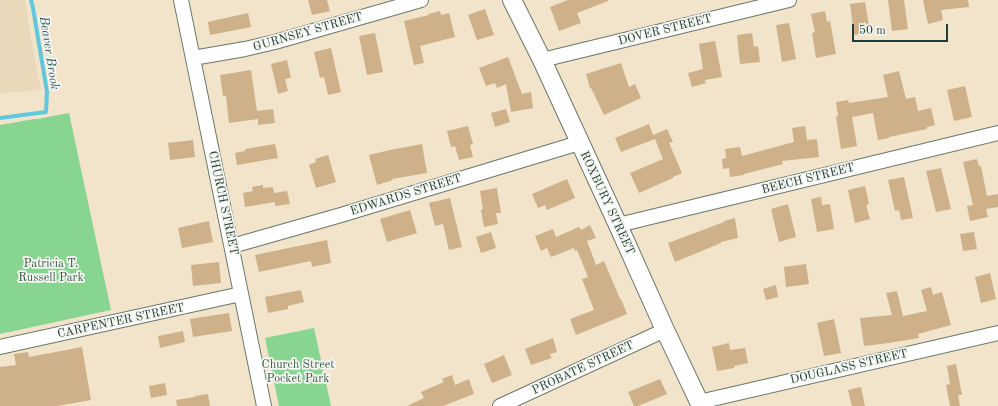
<!DOCTYPE html>
<style>
body{margin:0}
#map{position:relative;width:998px;height:406px;overflow:hidden;background:#f1e4cb;font-family:"Old Standard TT",serif}
canvas{display:block}
.scale{position:absolute;left:852px;top:24px;width:96px;height:18px;box-sizing:border-box;border:2px solid #1f3d34;border-top:0;padding-left:5px;font-size:12px;line-height:14px;white-space:nowrap;color:#1f3d34;-webkit-text-stroke:3px #f6f6f2;paint-order:stroke}
</style>
<div id="map">
<canvas width="998" height="406"></canvas>
<div class="scale">50 m</div>
</div>
<script>
const context = document.querySelector('canvas').getContext('2d');
context.lineJoin = 'round';
function fill(path, color) { context.fillStyle = color; context.fill(path, 'evenodd'); }
function stroke(path, color, width, dash) { context.strokeStyle = color; context.lineWidth = width; context.lineCap = dash ? 'butt' : 'round'; context.setLineDash(dash || []); context.stroke(path); }
function drawText(font, color, halo, rows, align = 'center') {
  context.font = font + ' "Old Standard TT",serif'; context.lineWidth = 3.5; context.setLineDash([]); context.textBaseline = 'middle'; context.strokeStyle = halo; context.fillStyle = color; for (const [text, x, y, turn = 0] of rows) {
    context.save(); context.translate(x, y); context.rotate((+turn || 0) * Math.PI / 180); context.textAlign = isNaN(turn) ? turn : align; if (halo) context.strokeText(text, 0, 0); context.fillText(text, 0, 0); context.restore();
  }
}
fill(new Path2D(`
 M 0,0 L 25,0 L 31,40 L 41,90 L 0,93 Z`), '#e9d9ba');
fill(new Path2D(`
 M 69,113 L 111,310 L 0,334 L 0,125 L 34,119 L 37,119 Z
 M 314,328 L 331,406 L 279,406 L 265,338 Z`), '#88d491');
stroke(new Path2D(`
 M 0,118 L 46,112 L 47,92 L 33,8 L 31,0`), '#60c7dd', 4);
fill(new Path2D(`
 M 308,0 L 327,0 L 330,11 L 312,15 Z
 M 568,0 L 608,0 L 608,1 L 577,13 L 581,23 L 559,31 L 550,7 Z
 M 888,0 L 904,0 L 908,29 L 892,31 Z
 M 923,0 L 968,0 L 969,7 L 941,10 L 943,20 L 928,24 Z
 M 865,2 L 870,32 L 854,35 L 850,4 Z
 M 485,9 L 494,35 L 477,40 L 468,15 Z
 M 440,11 L 441,15 L 449,13 L 455,37 L 420,46 L 424,63 L 414,65 L 404,21 L 429,15 L 428,14 Z
 M 825,11 L 827,22 L 830,21 L 836,54 L 816,58 L 812,33 L 815,32 L 811,14 Z
 M 248,13 L 251,27 L 210,35 L 208,22 Z
 M 789,23 L 796,59 L 782,62 L 776,25 Z
 M 375,33 L 383,72 L 367,75 L 359,36 Z
 M 752,33 L 754,47 L 758,46 L 760,62 L 740,64 L 737,35 Z
 M 715,41 L 722,77 L 705,80 L 706,83 L 692,87 L 688,73 L 703,69 L 699,44 Z
 M 331,48 L 341,92 L 328,95 L 324,77 L 320,78 L 314,52 Z
 M 508,57 L 522,94 L 531,92 L 533,108 L 511,112 L 506,84 L 497,88 L 495,83 L 486,86 L 479,68 Z
 M 287,60 L 291,78 L 285,79 L 288,91 L 278,94 L 271,64 Z
 M 621,63 L 629,87 L 635,84 L 641,98 L 604,115 L 591,88 L 590,88 L 586,74 Z
 M 251,70 L 257,111 L 273,109 L 275,123 L 258,125 L 258,119 L 229,123 L 226,96 L 223,96 L 220,75 Z
 M 899,71 L 906,99 L 915,97 L 918,111 L 931,108 L 935,125 L 927,127 L 927,129 L 889,137 L 889,138 L 878,140 L 873,113 L 852,117 L 857,146 L 841,149 L 836,117 L 838,116 L 836,102 L 848,100 L 849,103 L 888,97 L 883,75 Z
 M 965,86 L 972,117 L 954,121 L 947,90 Z
 M 506,109 L 510,122 L 495,127 L 491,113 Z
 M 649,124 L 653,135 L 667,129 L 673,142 L 669,143 L 682,173 L 673,177 L 673,178 L 639,193 L 630,173 L 663,159 L 655,139 L 621,152 L 615,138 Z
 M 468,126 L 473,144 L 470,145 L 473,157 L 459,160 L 455,146 L 451,147 L 447,131 Z
 M 805,126 L 807,140 L 817,139 L 819,157 L 782,161 L 783,164 L 744,174 L 744,175 L 730,177 L 729,168 L 723,169 L 722,159 L 726,158 L 725,149 L 740,147 L 742,156 L 794,142 L 792,128 Z
 M 193,140 L 195,157 L 170,160 L 168,143 Z
 M 275,144 L 278,158 L 237,165 L 235,153 L 245,151 L 245,149 Z
 M 422,144 L 427,173 L 392,179 L 393,180 L 377,185 L 369,155 L 390,150 Z
 M 328,155 L 336,182 L 316,188 L 309,165 L 316,162 L 315,159 Z
 M 977,159 L 979,166 L 981,166 L 987,196 L 998,194 L 998,207 L 986,209 L 988,217 L 970,221 L 967,206 L 973,205 L 963,162 Z
 M 941,168 L 951,209 L 936,212 L 926,171 Z
 M 904,177 L 913,218 L 901,220 L 899,210 L 895,211 L 888,180 Z
 M 567,179 L 575,198 L 547,210 L 545,205 L 538,208 L 532,194 Z
 M 263,185 L 263,188 L 273,187 L 274,193 L 287,191 L 290,204 L 275,206 L 275,202 L 245,207 L 243,193 L 253,191 L 252,187 Z
 M 865,186 L 869,204 L 866,205 L 870,219 L 855,223 L 848,190 Z
 M 497,188 L 501,213 L 496,213 L 498,224 L 484,227 L 481,210 L 483,209 L 480,191 Z
 M 821,197 L 822,205 L 830,204 L 834,229 L 817,232 L 811,199 Z
 M 450,198 L 462,247 L 449,250 L 443,224 L 435,226 L 429,203 Z
 M 788,204 L 796,237 L 779,242 L 771,209 Z
 M 410,210 L 417,233 L 387,242 L 380,219 Z
 M 735,218 L 738,238 L 721,242 L 721,243 L 675,262 L 668,243 L 724,222 L 724,221 Z
 M 209,221 L 213,242 L 182,248 L 178,228 Z
 M 590,225 L 596,238 L 587,241 L 596,265 L 604,261 L 620,299 L 621,299 L 627,314 L 576,335 L 570,319 L 594,310 L 582,279 L 588,277 L 577,250 L 575,251 L 574,248 L 551,257 L 547,248 L 541,251 L 535,236 L 553,229 L 556,237 L 579,227 L 581,230 Z
 M 491,232 L 496,248 L 481,253 L 476,237 Z
 M 974,232 L 977,249 L 963,251 L 960,234 Z
 M 327,240 L 331,263 L 312,267 L 311,261 L 259,272 L 255,255 Z
 M 219,262 L 221,283 L 193,286 L 191,265 Z
 M 806,264 L 809,284 L 786,287 L 784,267 Z
 M 990,273 L 996,299 L 981,303 L 975,277 Z
 M 776,285 L 778,297 L 766,300 L 763,289 Z
 M 931,287 L 933,295 L 942,292 L 951,325 L 918,334 L 919,338 L 889,343 L 864,346 L 860,318 L 892,315 L 886,293 L 897,291 L 903,316 L 927,311 L 921,290 Z
 M 301,290 L 304,302 L 288,306 L 288,309 L 268,313 L 265,297 Z
 M 229,313 L 232,331 L 193,337 L 190,319 Z
 M 834,319 L 841,353 L 824,356 L 817,323 Z
 M 183,331 L 185,342 L 160,348 L 158,336 Z
 M 553,338 L 557,352 L 550,354 L 552,358 L 531,365 L 525,349 Z
 M 729,343 L 730,350 L 745,348 L 748,363 L 734,366 L 734,368 L 717,371 L 712,347 Z
 M 82,347 L 91,400 L 57,406 L 0,406 L 0,367 L 16,365 L 14,354 L 28,352 L 29,357 Z
 M 504,355 L 512,375 L 492,383 L 484,364 Z
 M 956,364 L 962,395 L 958,395 L 960,406 L 950,406 L 946,385 L 950,384 L 947,366 Z
 M 452,375 L 455,385 L 469,379 L 474,394 L 443,406 L 407,406 L 424,398 L 421,392 L 444,382 L 442,379 Z
 M 660,379 L 667,394 L 638,406 L 634,406 L 628,392 Z
 M 165,383 L 167,395 L 151,398 L 149,386 Z
 M 861,387 L 865,406 L 852,406 L 848,390 Z
 M 208,394 L 210,406 L 177,406 L 176,400 L 195,397 L 195,396 Z`), '#ceb089');
const minor = new Path2D(`
 M 181,0 L 264,406
 M 193,58 L 245,49 L 275,42 L 421,0
 M 542,60 L 789,0
 M 618,225 L 998,133
 M 232,246 L 341,215 L 579,143
 M 0,347 L 241,294
 M 699,402 L 998,333
 M 500,406 L 665,330`);
const tertiary = new Path2D(`
 M 512,0 L 542,60 L 618,225 L 665,330 L 701,406`);
stroke(minor, '#687769', 16);
stroke(tertiary, '#687769', 20);
stroke(minor, '#fff', 14);
stroke(tertiary, '#fff', 18);
drawText('12px', '#1f3d34', '#f6f6f2', [
 ["DOVER STREET",665,30,-14],
 ["GURNSEY STREET",308,32,-16],
 ["BEECH STREET",808,179,-14],
 ["EDWARDS STREET",406,195,-17],
 ["CHURCH STREET",223,203,78],
 ["ROXBURY STREET",607,203,65],
 ["CARPENTER STREET",121,321,-12],
 ["DOUGLASS STREET",849,367,-13],
 ["PROBATE STREET",583,368,-25]
]);
drawText('12px', '#345b47', '#f6f6f2', [
 ["Patricia T.",51,264],
 ["Russell Park",51,278],
 ["Church Street",298,365],
 ["Pocket Park",298,379]
]);
drawText('italic 13px', '#2f605e', '#f6f6f2', [
 ["Beaver Brook",49,53,81]
]);
</script>
